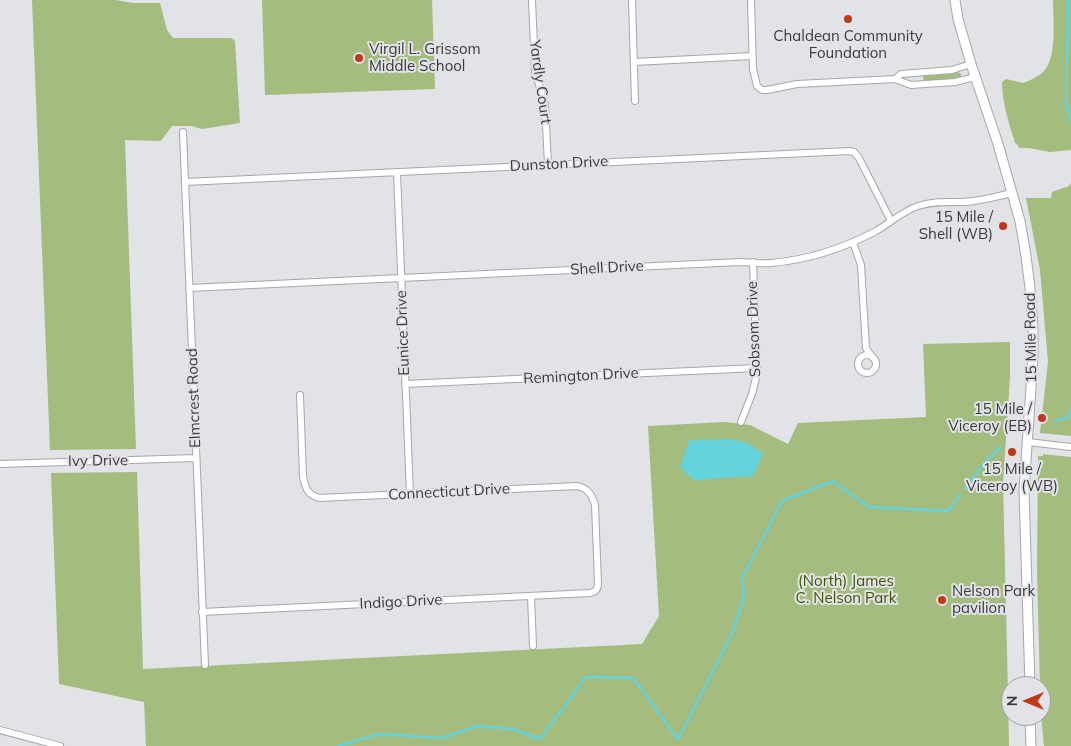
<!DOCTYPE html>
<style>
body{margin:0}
#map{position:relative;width:1071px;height:746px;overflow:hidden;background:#e1e3e6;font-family:Mulish,sans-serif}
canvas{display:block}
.north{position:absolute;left:1001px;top:676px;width:50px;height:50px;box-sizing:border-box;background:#e1e3e6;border:1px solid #9fa0a2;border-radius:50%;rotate:270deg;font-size:14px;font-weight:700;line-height:20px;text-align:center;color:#3b3b3c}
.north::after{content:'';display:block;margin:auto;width:18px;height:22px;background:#c23816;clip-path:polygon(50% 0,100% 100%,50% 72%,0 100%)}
</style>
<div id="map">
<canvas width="1071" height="746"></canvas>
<div class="north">N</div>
</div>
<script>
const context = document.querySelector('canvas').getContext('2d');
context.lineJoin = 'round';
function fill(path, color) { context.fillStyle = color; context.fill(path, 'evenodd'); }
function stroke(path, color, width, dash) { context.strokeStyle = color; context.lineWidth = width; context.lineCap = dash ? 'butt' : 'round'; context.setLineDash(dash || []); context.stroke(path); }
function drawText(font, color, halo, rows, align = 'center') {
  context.font = font + ' Mulish,sans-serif'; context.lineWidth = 4; context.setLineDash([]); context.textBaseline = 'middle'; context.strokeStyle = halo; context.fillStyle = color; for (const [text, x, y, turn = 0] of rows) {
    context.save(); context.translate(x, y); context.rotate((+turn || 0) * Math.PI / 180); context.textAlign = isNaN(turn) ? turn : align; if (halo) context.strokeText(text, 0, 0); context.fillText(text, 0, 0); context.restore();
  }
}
fill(new Path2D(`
 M 32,0 L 115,0 L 133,3 L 160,3 L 167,30 L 173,38 L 231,38 L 235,41 L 240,123 L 202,129 L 192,126 L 172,126 L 161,141 L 125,140 L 136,449 L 50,450 Z
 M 262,0 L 432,0 L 435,89 L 265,95 Z
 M 1053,0 L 1071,0 L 1071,150 L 1050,152 L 1029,148 L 1019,148 L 1018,145 L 1015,143 C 1009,124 1002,102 1002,82 L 1006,79 L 1023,83 C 1029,81 1035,78 1041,74 C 1058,61 1053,21 1053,0 Z
 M 958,72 L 961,74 L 961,76 L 960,77 L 950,79 L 924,81 L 923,78 L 924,75 L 950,74 Z
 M 1071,183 L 1071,436 L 1040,433 L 1048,362 L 1040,270 L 1026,198 L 1051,198 L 1052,192 L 1069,186 Z
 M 1010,342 L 1010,377 L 1003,483 L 1008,693 L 1011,693 L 1011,696 L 1008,697 L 1009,746 L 146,746 L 144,702 L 59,684 L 51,473 L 137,472 L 143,669 L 642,644 L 659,616 L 648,426 L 726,422 L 750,425 L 788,444 L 798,423 L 926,417 L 923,344 Z
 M 1043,454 L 1071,457 L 1071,746 L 1044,746 L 1041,716 L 1041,686 L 1040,686 L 1037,571 L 1038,456 L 1043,456 Z`), '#a4bc7e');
fill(new Path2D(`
 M 729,439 L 745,442 L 763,453 L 753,476 L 693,480 L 680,467 L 689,440 Z`), '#64d3dc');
stroke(new Path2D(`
 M 1068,0 L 1066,105 L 1071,120
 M 1055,421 L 1068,417 L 1071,410
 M 965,488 L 988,459 L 1001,447
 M 338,746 L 379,734 L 441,738 L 478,726 L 513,729 L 540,739 L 586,677 L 633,678 L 678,739 L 732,634 L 744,596 L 742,578 L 782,501 L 833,481 L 869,507 L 948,511 L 960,495`), '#64d3dc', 2.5);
const street = new Path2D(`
 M 532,0 L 535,71 L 545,105 L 548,164
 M 632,0 L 635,101
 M 751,0 L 753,69 L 757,86 L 762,90 L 767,90 L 797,84 L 895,79 L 911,85 L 955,82 L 975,77
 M 634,62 L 752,56
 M 895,79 L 901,74 L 952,70 L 971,64
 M 183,132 L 205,665
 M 397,172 L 410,494
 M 185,182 L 850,151 L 854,152 L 859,158 L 891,221
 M 853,242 L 861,265 L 866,348 L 872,357
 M 189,288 L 740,262 C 750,262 760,264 771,263 C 807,260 844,248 876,231 C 890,223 903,211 918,206 C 933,201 949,202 964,202 C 980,201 996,197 1012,193
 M858 364a9 9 0 1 1 18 0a9 9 0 1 1-18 0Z
 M 405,384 L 757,368
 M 741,422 L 752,394 L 757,374 L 753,262
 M 1028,442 L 1071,447
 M 0,464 L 196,458
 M 531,596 L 533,646
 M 202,612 L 590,593 C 595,592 598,589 598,584 L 595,505 C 592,495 588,488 577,486 L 319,498 C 307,494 306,489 303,477 L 300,395
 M 0,730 L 60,746`);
const secondary = new Path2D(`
 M 955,0 L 958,19 L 971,64 L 998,144 L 1020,221 L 1026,256 L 1030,288 L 1033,326 L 1033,357 L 1024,491 L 1030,686
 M 1030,716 L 1031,746`);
stroke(street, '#a5a7a9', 8);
stroke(secondary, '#a5a7a9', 11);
stroke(street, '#fff', 6);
stroke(secondary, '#fff', 9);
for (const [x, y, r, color] of [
 [848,19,5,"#c23816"],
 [359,58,5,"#c23816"],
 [1003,226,5,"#c23816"],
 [1042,418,5,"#c23816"],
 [1012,452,5,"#c23816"],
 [942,600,5,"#c23816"]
]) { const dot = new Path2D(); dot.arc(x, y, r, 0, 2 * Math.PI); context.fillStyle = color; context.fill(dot); stroke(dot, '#e1e3e6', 2); }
drawText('15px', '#3b3b3c', '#e1e3e6', [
 ["Chaldean Community",848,36],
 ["Foundation",848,53],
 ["Virgil L. Grissom",369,49,"left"],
 ["Middle School",369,66,"left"],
 ["15 Mile /",993,217,"right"],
 ["Shell (WB)",993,234,"right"],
 ["15 Mile /",1032,409,"right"],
 ["Viceroy (EB)",1032,426,"right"],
 ["15 Mile /",1012,469],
 ["Viceroy (WB)",1012,486],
 ["Nelson Park",952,591,"left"],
 ["pavilion",952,608,"left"]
]);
drawText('15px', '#3b3b3c', '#e1e3e6', [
 ["Yardly Court",540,82,82],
 ["Dunston Drive",559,164,-3],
 ["Shell Drive",607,268,-3],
 ["Sobsom Drive",754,329,-92],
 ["Eunice Drive",403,333,-92],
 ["15 Mile Road",1031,338,-91],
 ["Remington Drive",581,376,-3],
 ["Elmcrest Road",194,398,-92],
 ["Ivy Drive",98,461,-1],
 ["Connecticut Drive",449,492,-3],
 ["Indigo Drive",401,602,-3]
]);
drawText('15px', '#3e5500', '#e1e3e6', [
 ["(North) James",846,581],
 ["C. Nelson Park",846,598]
]);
</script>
